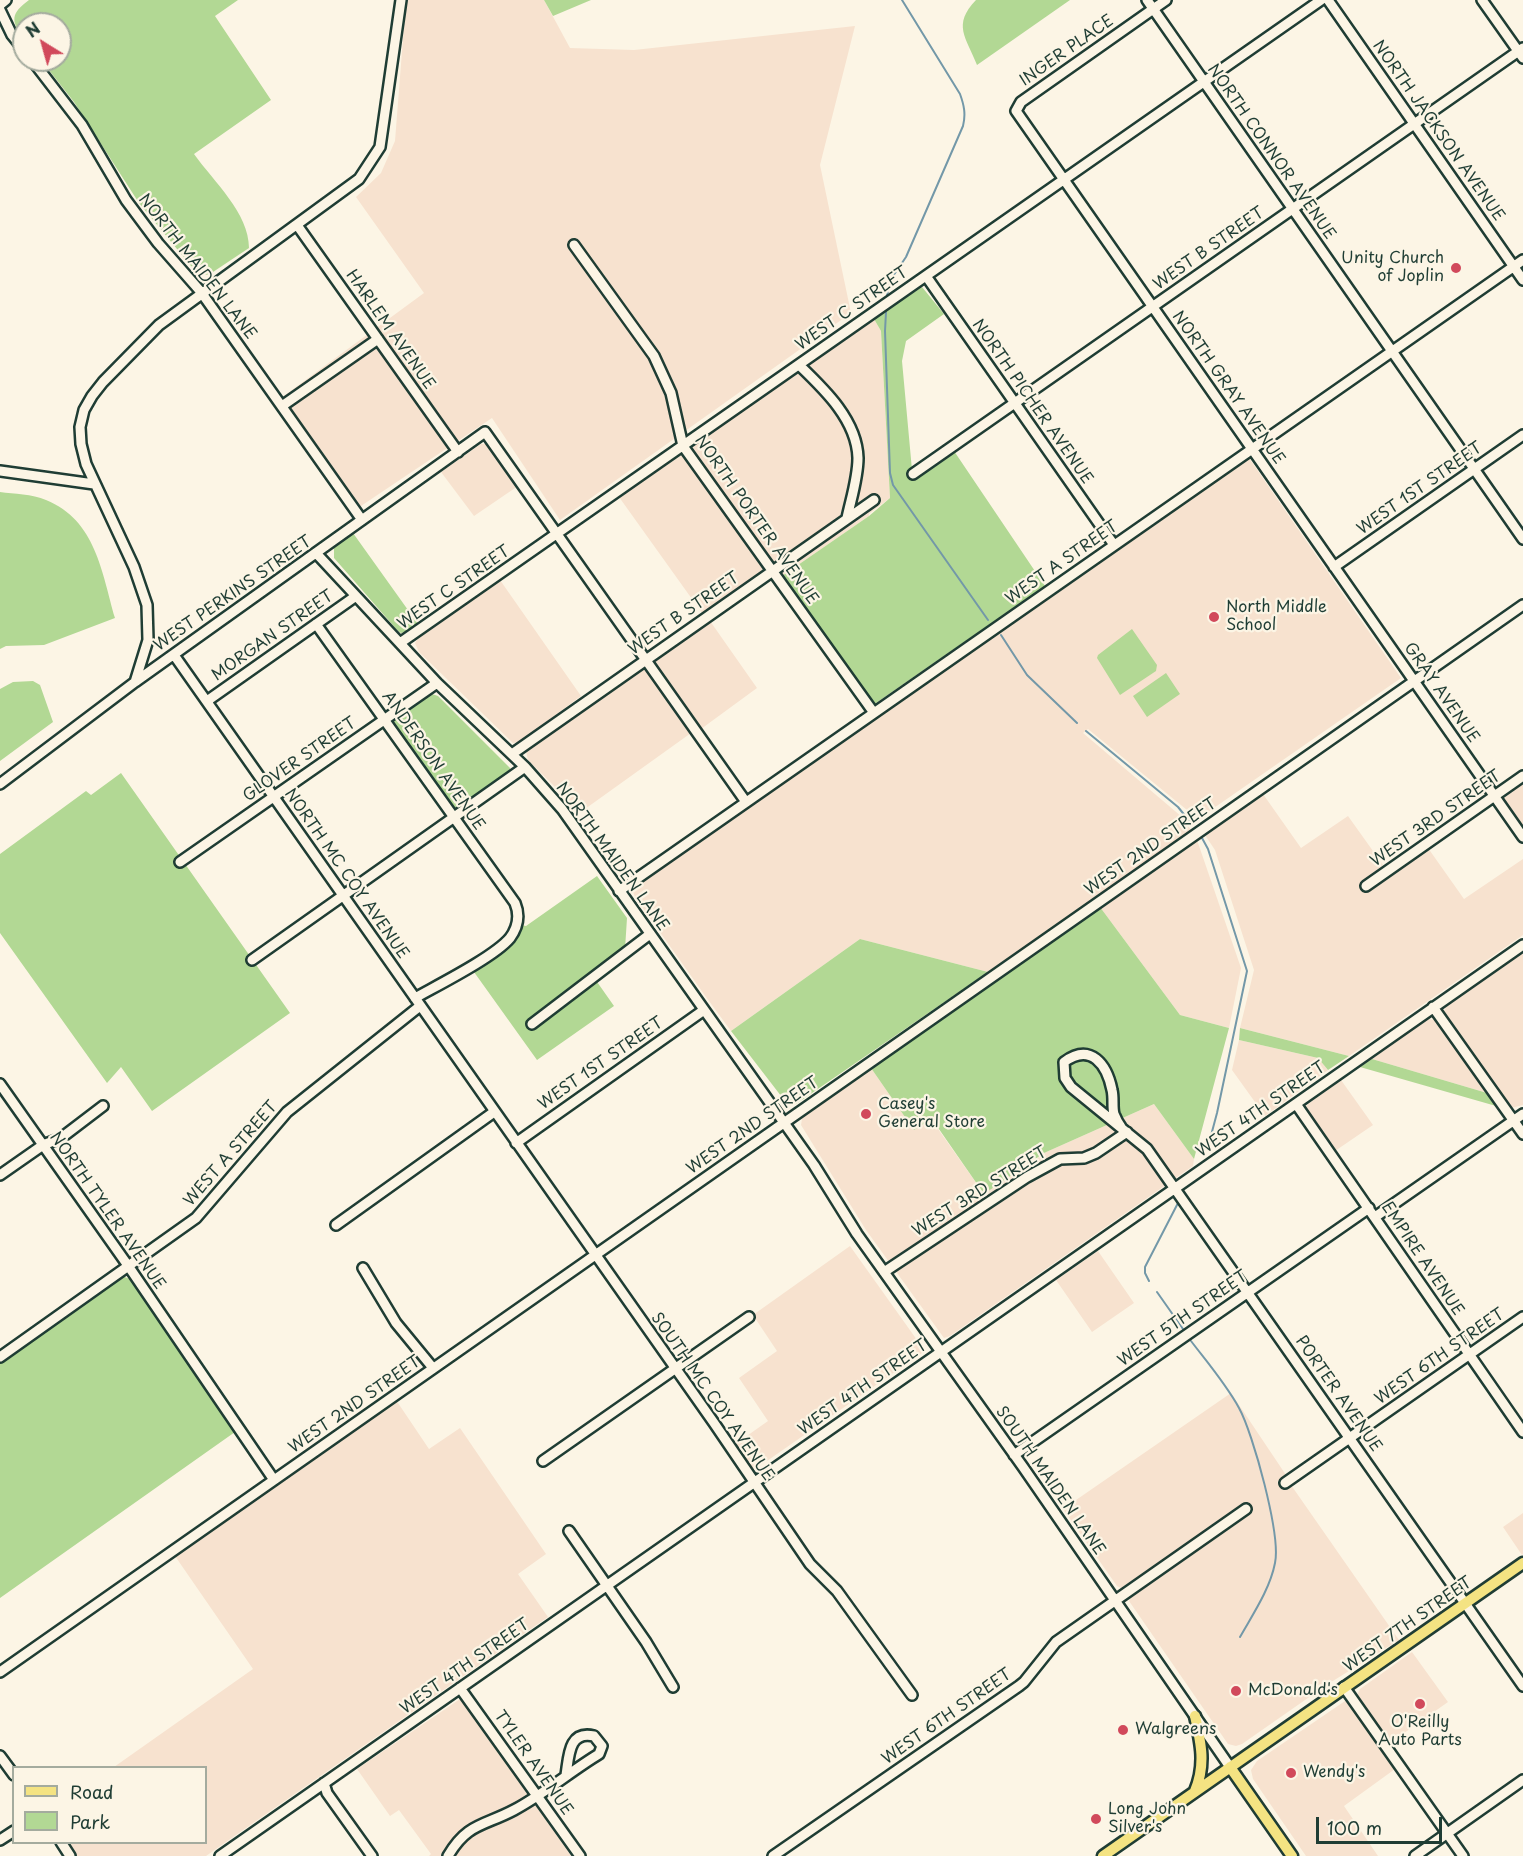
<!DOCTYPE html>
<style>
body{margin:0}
#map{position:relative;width:1523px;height:1856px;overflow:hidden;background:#fcf5e5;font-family:"Playpen Sans",sans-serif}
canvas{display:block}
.legend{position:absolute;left:12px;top:1766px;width:195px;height:78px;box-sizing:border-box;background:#fcf5e5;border:2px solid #a4ab9e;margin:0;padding:8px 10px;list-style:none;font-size:18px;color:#1f3d34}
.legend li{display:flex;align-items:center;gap:12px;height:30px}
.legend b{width:30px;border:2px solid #a4ab9e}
.north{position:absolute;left:12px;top:12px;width:60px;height:60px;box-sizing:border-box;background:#fcf5e5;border:2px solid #a4ab9e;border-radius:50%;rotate:323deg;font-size:16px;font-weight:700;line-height:24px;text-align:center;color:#1f3d34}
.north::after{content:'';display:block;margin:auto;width:21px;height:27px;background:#d1495b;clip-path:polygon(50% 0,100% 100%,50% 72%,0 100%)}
.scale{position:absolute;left:1316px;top:1817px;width:126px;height:27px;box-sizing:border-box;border:3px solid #1f3d34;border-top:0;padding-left:8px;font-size:18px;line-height:21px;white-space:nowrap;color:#1f3d34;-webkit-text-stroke:4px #fcf5e5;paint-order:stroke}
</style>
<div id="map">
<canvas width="1523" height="1856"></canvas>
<ul class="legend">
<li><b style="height:8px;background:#f4e382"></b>Road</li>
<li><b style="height:16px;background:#b2d894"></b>Park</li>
</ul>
<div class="north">N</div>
<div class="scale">100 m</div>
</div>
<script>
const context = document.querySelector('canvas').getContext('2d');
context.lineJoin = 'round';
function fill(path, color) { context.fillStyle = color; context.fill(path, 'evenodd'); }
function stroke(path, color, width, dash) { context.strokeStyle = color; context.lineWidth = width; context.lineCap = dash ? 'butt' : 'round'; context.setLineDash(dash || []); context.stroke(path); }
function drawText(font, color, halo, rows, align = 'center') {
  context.font = font + ' "Playpen Sans",sans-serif'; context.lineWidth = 4.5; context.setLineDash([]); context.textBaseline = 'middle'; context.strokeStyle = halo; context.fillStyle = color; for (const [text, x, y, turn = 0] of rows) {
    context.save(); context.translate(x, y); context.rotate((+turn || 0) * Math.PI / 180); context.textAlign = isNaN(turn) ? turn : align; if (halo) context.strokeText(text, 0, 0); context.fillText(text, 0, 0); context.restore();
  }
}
fill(new Path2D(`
 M 406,0 L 544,0 L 570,48 L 634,50 L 855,26 L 820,165 L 851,313 L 560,520 L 492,418 L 358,508 L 281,398 L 424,293 L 356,197 L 381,173 L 395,141 Z
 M 874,319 L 881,331 L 890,498 L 869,514 L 869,516 L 782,576 L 693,448 L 696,443 Z
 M 481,444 L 486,444 L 490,447 L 518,486 L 474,516 L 441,472 Z
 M 682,455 L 763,569 L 761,573 L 702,613 L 619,497 Z
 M 1249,458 L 1401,678 L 1198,819 L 1088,729 L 1083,733 L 1182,817 L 1191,830 L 988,972 L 860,939 L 731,1031 L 706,997 L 635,897 L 633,892 L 636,885 Z
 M 500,580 L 581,696 L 519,742 L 513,743 L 419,652 L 415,643 L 419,637 Z
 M 710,621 L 757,688 L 701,729 L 656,664 L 656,661 Z
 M 642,669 L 649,673 L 691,733 L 578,814 L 562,794 L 528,760 L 526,751 Z
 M 1523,783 L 1523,829 L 1503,799 Z
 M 1263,794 L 1301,848 L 1348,816 L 1383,865 L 1363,880 L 1369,889 L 1428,848 L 1464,899 L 1523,859 L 1523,935 L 1349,1056 L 1240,1028 L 1254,970 L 1215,850 L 1205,835 Z
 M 1197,840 L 1241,968 L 1229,1028 L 1180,1015 L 1100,907 Z
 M 1523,953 L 1523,1105 L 1511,1108 L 1443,1012 L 1447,1006 Z
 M 1428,1019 L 1435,1020 L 1487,1093 L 1372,1059 Z
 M 1239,1040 L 1318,1058 L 1328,1070 L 1265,1116 L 1232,1070 Z
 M 871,1068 L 914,1130 L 931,1119 L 984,1194 L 1044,1153 L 1154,1104 L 1194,1159 L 1193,1166 L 950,1336 L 944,1338 L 866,1230 L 801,1125 L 802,1119 L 804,1116 Z
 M 1341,1080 L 1373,1125 L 1335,1151 L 1305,1108 L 1308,1104 Z
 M 850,1246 L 922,1347 L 922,1353 L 754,1470 L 734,1445 L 768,1421 L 739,1378 L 777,1351 L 753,1315 Z
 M 1098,1251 L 1134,1303 L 1092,1332 L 1056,1280 Z
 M 1231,1393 L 1286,1475 L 1277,1482 L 1283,1489 L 1291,1485 L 1399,1640 L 1328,1684 L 1242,1744 L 1236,1746 L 1228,1744 L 1129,1601 L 1131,1597 L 1246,1517 L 1240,1507 L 1121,1588 L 1117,1586 L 1063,1509 Z
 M 396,1400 L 429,1449 L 460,1428 L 546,1554 L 518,1574 L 548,1617 L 206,1856 L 76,1856 L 66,1843 L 206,1842 L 206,1768 L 114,1767 L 253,1669 L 175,1556 Z
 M 1523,1513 L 1523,1554 L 1522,1555 L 1503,1527 Z
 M 1412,1652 L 1448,1702 L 1390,1743 L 1358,1697 L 1358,1693 L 1360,1689 Z
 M 460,1699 L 465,1704 L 571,1856 L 429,1856 L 431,1854 L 399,1810 L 390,1816 L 357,1769 Z
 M 1345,1701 L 1352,1706 L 1395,1769 L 1344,1806 L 1378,1856 L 1306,1856 L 1253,1779 L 1251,1770 L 1257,1761 Z`), '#f7e2cf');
fill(new Path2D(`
 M 29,0 L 238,0 L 215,16 L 271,100 L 194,154 C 214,182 249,213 249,248 L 210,274 L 205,275 L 191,266 L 139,203 L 74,102 L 41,60 L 60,60 L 60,24 L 24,24 L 24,38 C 10,21 11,13 29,0 Z
 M 544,0 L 591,0 L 553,16 Z
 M 976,0 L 1070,0 L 977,65 C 966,37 952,25 976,0 Z
 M 922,287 L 944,314 L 906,341 L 902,361 L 912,470 L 915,479 L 954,451 L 1045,586 L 876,703 L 873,703 L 782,576 L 869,516 L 890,498 L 881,331 L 874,319 Z
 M 0,492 C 14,494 32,494 46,500 C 96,520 102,573 115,618 L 44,645 L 6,646 L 0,649 Z
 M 353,533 L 418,624 L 406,632 L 401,633 L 398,631 L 334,558 L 334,548 Z
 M 1132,629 L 1157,665 L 1156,671 L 1120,695 L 1097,658 L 1098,655 Z
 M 1166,673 L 1180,694 L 1147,717 L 1133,696 Z
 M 33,681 L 40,685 L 53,722 L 0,761 L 0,689 L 13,682 Z
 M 432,694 L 438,696 L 510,768 L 510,772 L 456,811 L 390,722 Z
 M 121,773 L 290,1013 L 152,1111 L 121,1067 L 107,1083 L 0,933 L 0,854 L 86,791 L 91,795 Z
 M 597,876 L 627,918 L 625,949 L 595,979 L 614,1006 L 537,1060 L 474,972 L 515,940 L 521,925 L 526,926 Z
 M 1100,907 L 1180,1015 L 1229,1028 L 1194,1159 L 1154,1104 L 1044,1153 L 984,1194 L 932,1119 L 914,1130 L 871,1068 Z
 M 860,939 L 988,972 L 796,1104 L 788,1105 L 731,1031 Z
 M 1240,1028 L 1349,1056 L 1328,1070 L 1318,1058 L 1239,1040 Z
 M 1372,1059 L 1487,1093 L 1496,1106 L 1360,1067 Z
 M 122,1276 L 130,1279 L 235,1432 L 0,1598 L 0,1361 Z`), '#b2d894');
stroke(new Path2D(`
 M 887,295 L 891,279 L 906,257 L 963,126 C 966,114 964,105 960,94 L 902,0
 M 886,312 L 885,331 L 890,473 L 893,485 L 988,620
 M 1001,635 L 1027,675 L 1077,723
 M 1086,731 L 1178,807 L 1191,823
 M 1202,838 L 1208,849 L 1247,971 L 1217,1113 L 1209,1143
 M 1149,1281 L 1145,1273 L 1145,1267 L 1178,1203
 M 1157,1292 L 1183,1329
 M 1191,1341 C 1207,1362 1226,1384 1239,1408 C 1253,1433 1281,1535 1275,1563 C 1270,1589 1253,1614 1240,1637`), '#7398a8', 2);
const minor = new Path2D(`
 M 1147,0 L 1523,539
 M 1166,0 L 1021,102 L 1016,111 L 1523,837
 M 1328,0 L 1523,280
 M 1482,0 L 1523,58
 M 0,5 L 6,0
 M 0,10 L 12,35 L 24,50
 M 32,60 L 82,125 L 126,200 L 158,243 L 201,292 L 362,520
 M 297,225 L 458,452
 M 574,245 L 654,356 L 671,393 L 683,446 L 874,713
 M 926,276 L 1114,545
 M 799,365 C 824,389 857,420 858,458 C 858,478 851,499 847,518
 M 282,406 L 378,339
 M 0,471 L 94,484
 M 913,474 L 1523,48
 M 316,553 L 437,683 L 525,767 L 562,809 L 814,1165 L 857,1234 L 1023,1467 L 1230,1767
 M 1334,567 L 1523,435
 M 316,624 L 515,903 C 520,915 518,927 510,938 C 494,957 438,985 415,998
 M 400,643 L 1321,0
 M 174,655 L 714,1423 L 810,1564 L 837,1591 L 912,1695
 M 135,682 L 148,640 L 147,605 L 134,567 L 86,464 L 81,444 L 80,427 L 84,410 L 92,396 L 103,382 L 159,325 L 359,179 L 380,147 L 401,0
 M 207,701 L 356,596
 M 512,754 L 874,500
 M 0,784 L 135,682 L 485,432 L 746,802
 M 180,862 L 437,683
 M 1366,886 L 1523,776
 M 619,891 L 1523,260
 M 252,960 L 525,767
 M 1433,1007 L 1523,1134
 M 532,1024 L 650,934
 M 0,1084 L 129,1267 L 274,1480
 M 1296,1104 L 1523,1432
 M 1121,1127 C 1118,1123 1116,1119 1114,1114 C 1112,1107 1114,1098 1112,1090 C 1107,1065 1091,1042 1064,1062 L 1065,1078 L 1071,1087 L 1147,1149 L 1523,1686
 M 516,1143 L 704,1010
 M 0,1175 L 43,1145 L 61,1138 L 103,1106
 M 1375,1217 L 1523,1114
 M 336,1225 L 494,1112
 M 363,1268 L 396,1323 L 433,1368
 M 884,1272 L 1027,1177 L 1060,1159 L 1084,1158 L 1096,1153 L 1127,1132
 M 0,1357 L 196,1218 L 287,1112 L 420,1006
 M 1014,1455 L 1369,1208
 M 543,1461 L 749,1317
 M 1285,1483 L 1523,1317
 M 569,1531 L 646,1642 L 673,1687
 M 0,1672 L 1523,605
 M 1344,1687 L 1463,1856
 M 460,1688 L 580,1856
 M 0,1756 L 14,1775
 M 324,1783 L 327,1793 L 372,1856
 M 0,1840 L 14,1831
 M 61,1842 L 70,1856
 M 220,1856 L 1523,945
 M 448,1856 C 467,1823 484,1826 514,1810 C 544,1794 571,1771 599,1754 L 602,1746 L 594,1736 C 568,1730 569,1757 566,1775
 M 773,1856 L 1019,1686 L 1024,1682 L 1056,1642 L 1246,1509
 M 1415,1856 L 1523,1780`);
const major = new Path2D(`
 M 1195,1716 C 1201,1743 1206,1765 1195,1791
 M 1230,1767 L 1292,1856
 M 1103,1856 L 1523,1563`);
stroke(minor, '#1f3d34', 14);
stroke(major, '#1f3d34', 15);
stroke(minor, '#fcf5e5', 9);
stroke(major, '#f4e382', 10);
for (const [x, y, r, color] of [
 [1456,268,6,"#d1495b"],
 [1214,617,6,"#d1495b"],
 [866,1114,6,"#d1495b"],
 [1236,1691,6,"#d1495b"],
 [1420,1704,6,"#d1495b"],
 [1123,1730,6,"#d1495b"],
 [1291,1773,6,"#d1495b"],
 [1096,1819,6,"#d1495b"]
]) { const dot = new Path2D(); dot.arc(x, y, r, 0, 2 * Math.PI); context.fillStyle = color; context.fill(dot); stroke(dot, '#fcf5e5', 2); }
drawText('16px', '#1f3d34', '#fcf5e5', [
 ["INGER PLACE",1067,51,-35],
 ["NORTH JACKSON AVENUE",1438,131,55],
 ["NORTH CONNOR AVENUE",1271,152,55],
 ["WEST B STREET",1209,249,-35],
 ["NORTH MAIDEN LANE",197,267,52],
 ["WEST C STREET",852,309,-35],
 ["HARLEM AVENUE",390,330,55],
 ["NORTH GRAY AVENUE",1228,388,55],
 ["NORTH PICHER AVENUE",1032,402,55],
 ["WEST 1ST STREET",1420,489,-35],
 ["NORTH PORTER AVENUE",756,520,55],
 ["WEST A STREET",1062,563,-35],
 ["WEST C STREET",454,588,-35],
 ["WEST PERKINS STREET",233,594,-35],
 ["WEST B STREET",684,614,-35],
 ["MORGAN STREET",273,636,-35],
 ["GRAY AVENUE",1441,693,55],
 ["GLOVER STREET",300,760,-35],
 ["ANDERSON AVENUE",433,761,55],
 ["WEST 3RD STREET",1436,819,-35],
 ["WEST 2ND STREET",1151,847,-35],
 ["NORTH MAIDEN LANE",612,857,54],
 ["NORTH MC COY AVENUE",346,874,55],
 ["WEST 1ST STREET",601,1064,-35],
 ["WEST 4TH STREET",1261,1110,-35],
 ["WEST 2ND STREET",753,1126,-35],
 ["WEST A STREET",231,1154,-49],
 ["WEST 3RD STREET",980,1192,-32],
 ["NORTH TYLER AVENUE",107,1211,55],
 ["EMPIRE AVENUE",1422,1259,56],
 ["WEST 5TH STREET",1183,1319,-35],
 ["WEST 6TH STREET",1440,1357,-35],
 ["WEST 4TH STREET",863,1388,-35],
 ["PORTER AVENUE",1338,1394,55],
 ["SOUTH MC COY AVENUE",712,1397,55],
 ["WEST 2ND STREET",355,1405,-35],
 ["SOUTH MAIDEN LANE",1050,1481,55],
 ["WEST 7TH STREET",1408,1625,-35],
 ["WEST 4TH STREET",465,1667,-35],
 ["WEST 6TH STREET",947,1717,-35],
 ["TYLER AVENUE",533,1763,55]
]);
drawText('16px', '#1f3d34', '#fcf5e5', [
 ["Unity Church",1444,259,"right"],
 ["of Joplin",1444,277,"right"],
 ["North Middle",1226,608],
 ["School",1226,626],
 ["Casey's",878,1105],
 ["General Store",878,1123],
 ["McDonald's",1248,1691],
 ["O'Reilly",1420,1723,"center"],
 ["Auto Parts",1420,1741,"center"],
 ["Walgreens",1135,1730],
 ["Wendy's",1303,1773],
 ["Long John",1108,1810],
 ["Silver's",1108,1828]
], 'left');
</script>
